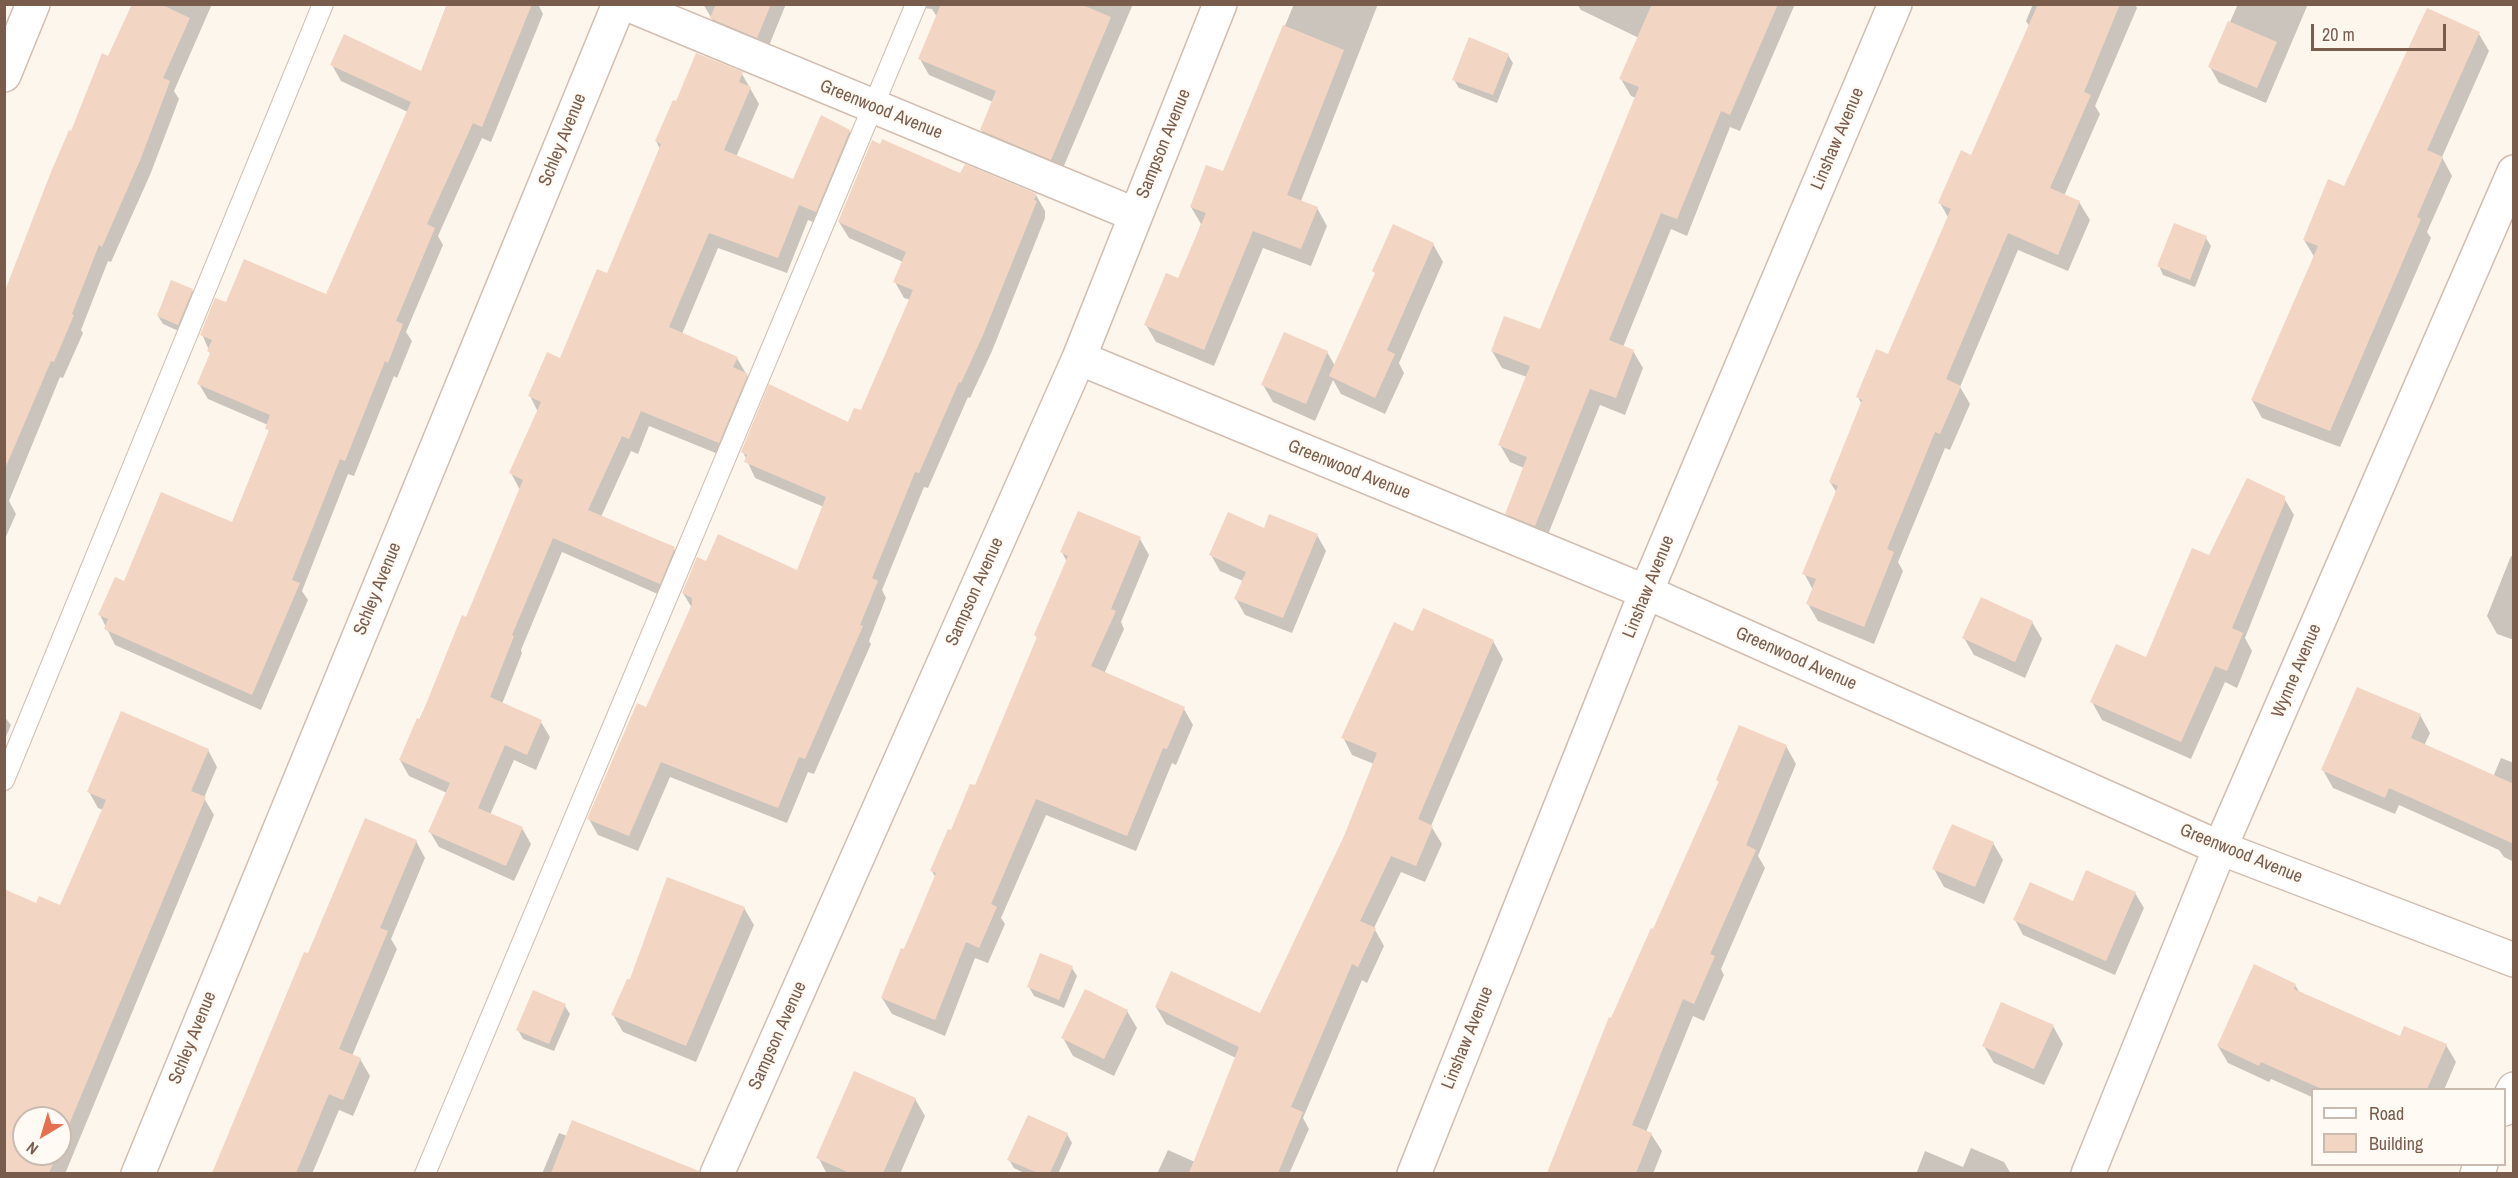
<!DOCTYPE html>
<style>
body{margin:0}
#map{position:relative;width:2518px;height:1178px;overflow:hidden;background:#fdf6ec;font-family:"Archivo Narrow",sans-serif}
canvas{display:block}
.frame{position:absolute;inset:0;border:6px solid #7a5c4d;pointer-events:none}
.legend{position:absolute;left:2311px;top:1088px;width:195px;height:78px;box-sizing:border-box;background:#fffaf3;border:2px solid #cabbb1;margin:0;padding:8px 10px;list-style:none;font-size:18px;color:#7a5c4d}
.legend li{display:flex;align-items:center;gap:12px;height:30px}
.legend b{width:30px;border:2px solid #cabbb1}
.north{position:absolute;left:12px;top:1106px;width:60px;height:60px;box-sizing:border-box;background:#fffaf3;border:2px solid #cabbb1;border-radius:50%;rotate:218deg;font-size:16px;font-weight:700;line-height:24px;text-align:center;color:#7a5c4d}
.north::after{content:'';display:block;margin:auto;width:21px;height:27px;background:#e76f51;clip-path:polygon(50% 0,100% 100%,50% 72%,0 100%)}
.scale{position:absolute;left:2311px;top:24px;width:135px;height:27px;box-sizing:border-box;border:3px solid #7a5c4d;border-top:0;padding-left:8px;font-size:18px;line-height:21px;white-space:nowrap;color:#7a5c4d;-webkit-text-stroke:4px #fffaf3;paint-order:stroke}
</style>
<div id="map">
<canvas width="2518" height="1178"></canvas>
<div class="frame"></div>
<ul class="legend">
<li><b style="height:8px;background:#fff"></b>Road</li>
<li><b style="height:16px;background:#f3d5c3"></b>Building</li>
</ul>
<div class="north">N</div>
<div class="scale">20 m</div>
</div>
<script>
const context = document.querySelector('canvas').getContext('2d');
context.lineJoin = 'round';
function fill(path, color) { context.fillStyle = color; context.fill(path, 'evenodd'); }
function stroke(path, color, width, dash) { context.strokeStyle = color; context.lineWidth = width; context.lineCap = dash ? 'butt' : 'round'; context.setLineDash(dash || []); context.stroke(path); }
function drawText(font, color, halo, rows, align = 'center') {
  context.font = font + ' "Archivo Narrow",sans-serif'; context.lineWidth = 4.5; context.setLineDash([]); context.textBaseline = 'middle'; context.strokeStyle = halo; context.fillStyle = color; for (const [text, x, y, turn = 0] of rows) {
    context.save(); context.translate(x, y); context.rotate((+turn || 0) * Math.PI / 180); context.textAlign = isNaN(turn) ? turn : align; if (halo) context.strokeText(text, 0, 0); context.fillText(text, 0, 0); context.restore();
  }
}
fill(new Path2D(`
 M 133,4 L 212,4 L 174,91 L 179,99 L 150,175 L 111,262 L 108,261 L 81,330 L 83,333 L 63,378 L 60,377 L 9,501 L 16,514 L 4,541 L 4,289 L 8,288 L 72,133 Z
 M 447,4 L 538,4 L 543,14 L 491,142 L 482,138 L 438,236 L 443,245 L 406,332 L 412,341 L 397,378 L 394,376 L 354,476 L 348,474 L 302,591 L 308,600 L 261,710 L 115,645 L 100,615 L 125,583 L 233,524 L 269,433 L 268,425 L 208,399 L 199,384 L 211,355 L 202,334 L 227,303 L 326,296 L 408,112 L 341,81 L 332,65 L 421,73 Z
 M 703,4 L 786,4 L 766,53 L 721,34 Z
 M 902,4 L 1133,4 L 1060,175 L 990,146 L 981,130 L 993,102 L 929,75 L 920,59 L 937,17 L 932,9 L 923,8 L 917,11 Z
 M 1294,4 L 1378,4 L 1301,201 L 1317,208 L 1327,226 L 1311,266 L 1263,248 L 1214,366 L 1156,342 L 1146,325 L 1179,280 L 1201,224 L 1191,207 L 1224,173 Z
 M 1577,4 L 1795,4 L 1740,131 L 1730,127 L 1687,236 L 1671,229 L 1623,347 L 1633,351 L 1643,368 L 1625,415 L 1600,405 L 1545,542 L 1517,531 L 1507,513 L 1524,468 L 1510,462 L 1500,445 L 1527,377 L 1502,368 L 1492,351 L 1541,331 L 1636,98 L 1631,96 L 1621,79 L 1639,38 L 1581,10 Z
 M 2033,4 L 2135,4 L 2137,8 L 2095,106 L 2100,114 L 2064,196 L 2079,202 L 2090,220 L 2068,271 L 2018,250 L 1960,387 L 1970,404 L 1950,450 L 1945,448 L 1898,562 L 1903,571 L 1874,644 L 1818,621 L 1808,604 L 1813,590 L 1804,573 L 1837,493 L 1830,482 L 1862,405 L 1858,397 L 1888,356 L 1949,219 L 1940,203 L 1972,157 L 2030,27 L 2026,21 Z
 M 2238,4 L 2308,4 L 2266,103 L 2219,83 L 2210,67 Z
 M 2479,34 L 2489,51 L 2442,157 L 2452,176 L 2427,232 L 2431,238 L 2340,447 L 2262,418 L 2252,400 L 2315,258 L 2304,240 L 2345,188 Z
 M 1508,55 L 1513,63 L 1497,103 L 1459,88 L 1454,80 Z
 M 742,74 L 759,104 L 736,157 L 793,181 L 849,131 L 858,146 L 825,227 L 808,220 L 787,273 L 718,248 L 682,334 L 737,358 L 756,391 L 728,458 L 649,426 L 638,454 L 631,451 L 601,517 L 674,549 L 683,564 L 669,599 L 562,552 L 521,650 L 522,653 L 502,704 L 541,722 L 550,737 L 536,770 L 514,760 L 490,815 L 522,828 L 531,844 L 514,881 L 439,847 L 430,832 L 447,793 L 409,776 L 400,760 L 467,619 L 520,490 L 511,473 L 538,412 L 530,396 L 561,360 L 608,275 L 660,149 L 656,141 Z
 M 960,175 L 1036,195 L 1045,211 L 1045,218 L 992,351 L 970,398 L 968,397 L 928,488 L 924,487 L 882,590 L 886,598 L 869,641 L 871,644 L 814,774 L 808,772 L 787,823 L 670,777 L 638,851 L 598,835 L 589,819 L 647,709 L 692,608 L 683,593 L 706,563 L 798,572 L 824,507 L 755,478 L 743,452 L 849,424 L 861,412 L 911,300 L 904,298 L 895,282 L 903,262 L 849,238 L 839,222 Z
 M 2206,238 L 2211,246 L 2195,287 L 2163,275 L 2159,266 Z
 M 1433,244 L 1443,262 L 1399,363 L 1404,373 L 1385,414 L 1341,394 L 1333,380 L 1315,421 L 1273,402 L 1263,385 L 1327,352 L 1335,366 L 1376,275 L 1374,271 Z
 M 192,290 L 197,299 L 183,333 L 163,324 L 158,316 Z
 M 2284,498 L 2294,515 L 2245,638 L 2252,651 L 2237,688 L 2225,682 L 2191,759 L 2102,720 L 2092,702 L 2147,659 L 2210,557 Z
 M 1264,530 L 1317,535 L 1326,551 L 1292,633 L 1245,615 L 1236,599 L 1243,581 L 1220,571 L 1211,555 Z
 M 1140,539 L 1149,555 L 1121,622 L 1124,629 L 1104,674 L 1184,709 L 1193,725 L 1176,765 L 1172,763 L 1136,851 L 1046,815 L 1001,918 L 1005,924 L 988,963 L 975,958 L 945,1036 L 892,1014 L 882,998 L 936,878 L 931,870 L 976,787 L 1038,639 L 1035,635 L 1067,562 L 1062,552 Z
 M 2511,556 L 2514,557 L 2514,640 L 2497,634 L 2487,616 Z
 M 1424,610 L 1493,641 L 1503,659 L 1431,826 L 1442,844 L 1425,882 L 1401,872 L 1374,928 L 1384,946 L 1367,983 L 1362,980 L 1303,1118 L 1309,1129 L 1289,1174 L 1157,1174 L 1168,1150 L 1195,1162 L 1236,1058 L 1166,1024 L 1156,1007 L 1261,1015 L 1345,837 L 1374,764 L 1352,755 L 1343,737 L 1414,633 Z
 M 2032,622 L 2042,639 L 2025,678 L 1974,655 L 1964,638 Z
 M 2420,715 L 2430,733 L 2424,746 L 2493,777 L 2501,758 L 2514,763 L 2514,862 L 2504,857 L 2499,850 L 2399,805 L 2395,814 L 2333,788 L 2323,770 Z
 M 4,716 L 11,725 L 4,741 Z
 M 1786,746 L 1796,764 L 1758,856 L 1765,868 L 1721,969 L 1724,975 L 1704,1021 L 1693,1016 L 1646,1132 L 1651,1134 L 1662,1151 L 1653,1174 L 1547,1174 L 1610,1019 L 1612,1020 L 1654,931 L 1720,784 L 1718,780 Z
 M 208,750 L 217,767 L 204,798 L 214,815 L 65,1174 L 4,1174 L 4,1066 L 37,905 L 61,907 L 103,810 L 98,808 L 89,792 ZM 24,1118 L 60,1118 L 60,1154 L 24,1154 Z
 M 416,841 L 425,858 L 391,939 L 397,949 L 352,1056 L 360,1059 L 370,1076 L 353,1116 L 339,1110 L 312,1174 L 212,1174 L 309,955 Z
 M 1993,843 L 2003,860 L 1984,904 L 1944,887 L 1934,869 Z
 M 2135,893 L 2144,908 L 2115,975 L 2023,935 L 2015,920 L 2074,903 Z
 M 744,908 L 754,925 L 696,1062 L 623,1032 L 613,1015 Z
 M 1072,968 L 1077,976 L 1064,1008 L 1034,996 L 1029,987 Z
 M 2295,985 L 2300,993 L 2400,1038 L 2446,1045 L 2456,1062 L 2444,1090 L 2312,1090 L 2312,1097 L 2271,1079 L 2269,1082 L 2228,1063 L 2218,1046 Z
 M 565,1006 L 570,1014 L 554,1051 L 523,1039 L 518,1030 Z
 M 1127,1011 L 1137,1028 L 1114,1076 L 1073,1056 L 1063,1038 Z
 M 2053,1026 L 2063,1044 L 2044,1085 L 1994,1063 L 1984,1046 Z
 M 915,1099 L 925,1116 L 900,1174 L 827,1174 L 818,1157 Z
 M 559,1133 L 654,1168 L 652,1174 L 542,1174 Z
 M 1067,1134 L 1072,1143 L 1058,1174 L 1026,1174 L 1014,1168 L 1009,1160 Z
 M 1971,1148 L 2004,1162 L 2011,1174 L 1916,1174 L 1925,1151 L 1963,1167 Z`), '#0003');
fill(new Path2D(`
 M 132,4 L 160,4 L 190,18 L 163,78 L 170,81 L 141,158 L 102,247 L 99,245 L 72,314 L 74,315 L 54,362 L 51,361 L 4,471 L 4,293 L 51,172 L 69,130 L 71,131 L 102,53 L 108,56 Z
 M 447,4 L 532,4 L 482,127 L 473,123 L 427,224 L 435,228 L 396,321 L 403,324 L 388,363 L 385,361 L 345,461 L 340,459 L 292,580 L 300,583 L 252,695 L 104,629 L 108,619 L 98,615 L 115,577 L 124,581 L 161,492 L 232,522 L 269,430 L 265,429 L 270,415 L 197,384 L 210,353 L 207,351 L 212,340 L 200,335 L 215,298 L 226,302 L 244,259 L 326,294 L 411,102 L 330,65 L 344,34 L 421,71 Z
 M 716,4 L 771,4 L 757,38 L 710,18 Z
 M 941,4 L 1080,4 L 1111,17 L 1051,160 L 980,130 L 996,91 L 918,59 Z
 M 1652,4 L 1778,4 L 1730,115 L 1721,111 L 1677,219 L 1661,213 L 1609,340 L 1634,350 L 1616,398 L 1590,389 L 1535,526 L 1505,514 L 1527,457 L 1498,445 L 1530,366 L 1491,351 L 1504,316 L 1540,329 L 1639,87 L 1619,79 Z
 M 2038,4 L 2120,4 L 2084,92 L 2091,95 L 2050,188 L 2080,201 L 2058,255 L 2008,233 L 1946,379 L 1961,386 L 1940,434 L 1935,432 L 1887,549 L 1894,552 L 1864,627 L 1806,604 L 1816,579 L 1802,574 L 1838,486 L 1829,482 L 1862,400 L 1856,397 L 1876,349 L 1888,354 L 1951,209 L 1938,203 L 1961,150 L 1971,155 Z
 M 2427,8 L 2480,32 L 2427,150 L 2443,157 L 2417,217 L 2421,219 L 2330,431 L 2251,400 L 2318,246 L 2303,240 L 2328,179 L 2344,186 Z
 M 2228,21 L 2277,42 L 2257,88 L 2208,67 Z
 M 1283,25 L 1344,50 L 1287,195 L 1318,207 L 1301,249 L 1253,231 L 1204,350 L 1144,325 L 1166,273 L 1178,278 L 1206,213 L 1190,207 L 1206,165 L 1223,171 Z
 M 1469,37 L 1509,54 L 1493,95 L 1452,80 Z
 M 696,53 L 743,72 L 739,82 L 751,87 L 724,150 L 793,179 L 821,115 L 850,130 L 816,212 L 799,205 L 778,258 L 709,233 L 669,327 L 738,357 L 733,367 L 748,374 L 719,443 L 641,411 L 629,439 L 622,436 L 588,510 L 675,547 L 660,584 L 553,538 L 512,635 L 514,636 L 490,697 L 542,720 L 527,755 L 505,745 L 478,808 L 523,827 L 506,866 L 428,832 L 450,783 L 399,760 L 417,718 L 420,719 L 462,615 L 466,617 L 523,480 L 509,473 L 541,402 L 528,396 L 547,352 L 560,358 L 597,269 L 607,273 L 661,144 L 655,141 L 673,100 L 676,101 Z
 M 882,139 L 960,173 L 965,164 L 1037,194 L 1034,200 L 1037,201 L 983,335 L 961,383 L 959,382 L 919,473 L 915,472 L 872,578 L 878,581 L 860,625 L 863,626 L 805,759 L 799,757 L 778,808 L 661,762 L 629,836 L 587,819 L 637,703 L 646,707 L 692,604 L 692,598 L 682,593 L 697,557 L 706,561 L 718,534 L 797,570 L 826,497 L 744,462 L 747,455 L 741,452 L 769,384 L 848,422 L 854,408 L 861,410 L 913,290 L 893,282 L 906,252 L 838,222 L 872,140 L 880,144 Z
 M 2174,223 L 2207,236 L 2190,280 L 2157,266 Z
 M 1393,224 L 1434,243 L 1387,350 L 1395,354 L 1375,398 L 1329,376 L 1375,273 L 1372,271 Z
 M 171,280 L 193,289 L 178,325 L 157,316 Z
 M 1284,332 L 1328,351 L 1306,404 L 1261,385 Z
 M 2247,478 L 2285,496 L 2285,502 L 2232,628 L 2243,633 L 2227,671 L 2215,666 L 2181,742 L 2090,702 L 2116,644 L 2146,657 L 2192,548 L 2209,555 Z
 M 1078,511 L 1141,537 L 1111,609 L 1116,611 L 1091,666 L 1185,707 L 1167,749 L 1163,748 L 1127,836 L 1036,799 L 991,904 L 997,907 L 979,948 L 966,942 L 935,1020 L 881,998 L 901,948 L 904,949 L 936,873 L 930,871 L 948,829 L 951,830 L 970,784 L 975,785 L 1037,637 L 1034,635 L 1068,556 L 1060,552 Z
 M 1228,512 L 1264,528 L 1269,514 L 1318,534 L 1283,618 L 1234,599 L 1246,572 L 1209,555 Z
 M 1981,597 L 2033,621 L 2015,662 L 1962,638 Z
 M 1423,608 L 1494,640 L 1418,819 L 1433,826 L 1416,866 L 1391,856 L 1360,921 L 1376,928 L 1358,967 L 1352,964 L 1291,1107 L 1303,1112 L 1278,1173 L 1189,1173 L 1239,1047 L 1155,1007 L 1171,971 L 1260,1013 L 1344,836 L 1377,753 L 1341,738 L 1394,622 L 1413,631 Z
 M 2357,687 L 2421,714 L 2411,738 L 2514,784 L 2514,844 L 2389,788 L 2385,798 L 2321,770 Z
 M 121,711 L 209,749 L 191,791 L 206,797 L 60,1146 L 60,1118 L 24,1118 L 24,1154 L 57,1154 L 49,1173 L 4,1173 L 4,889 L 36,903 L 39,896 L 60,905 L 106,800 L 87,792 Z
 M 1739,725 L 1787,745 L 1746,845 L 1756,850 L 1710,954 L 1715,956 L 1694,1004 L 1683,999 L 1632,1125 L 1652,1133 L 1636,1173 L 1547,1173 L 1609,1017 L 1611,1018 L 1651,928 L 1653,929 L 1719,781 L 1716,780 Z
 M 365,818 L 417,840 L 380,928 L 388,931 L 339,1049 L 361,1058 L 343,1100 L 329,1094 L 296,1173 L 212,1173 L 304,952 L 308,953 Z
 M 1952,824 L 1994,842 L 1975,887 L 1932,869 Z
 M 2086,870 L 2136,892 L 2106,961 L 2013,920 L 2030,882 L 2073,901 Z
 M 667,877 L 745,907 L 686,1046 L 611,1015 L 627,979 L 630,979 Z
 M 1040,953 L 1073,966 L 1059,1000 L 1027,987 Z
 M 2254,964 L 2296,984 L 2294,989 L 2400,1036 L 2404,1026 L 2447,1044 L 2427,1089 L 2322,1089 L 2261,1062 L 2259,1066 L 2217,1046 Z
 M 1085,989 L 1128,1010 L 1104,1059 L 1061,1038 Z
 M 533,990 L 566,1004 L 549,1044 L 516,1030 Z
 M 2001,1002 L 2054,1025 L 2034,1069 L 1982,1046 Z
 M 854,1071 L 916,1098 L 883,1173 L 850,1173 L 816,1158 Z
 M 1028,1115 L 1068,1133 L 1050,1173 L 1038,1173 L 1007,1160 Z
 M 572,1120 L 699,1171 L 699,1173 L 551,1173 Z`), '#f3d5c3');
const lane = new Path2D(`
 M 4,780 L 323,4
 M 425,1174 L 916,4`);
const street = new Path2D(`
 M 627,4 L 1136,215
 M 4,75 L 33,4
 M 1079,358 L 1646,592 L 2220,848 L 2514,960
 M 2504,1109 L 2514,1089
 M 138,1174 L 619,4
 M 717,1174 L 1079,358 L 1220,4
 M 1414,1174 L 1646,592 L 1895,4
 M 2088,1174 L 2220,848 L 2514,172
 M 2477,1174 L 2481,1164`);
stroke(lane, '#d1beb0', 22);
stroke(street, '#d1beb0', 36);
stroke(lane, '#fff', 20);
stroke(street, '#fff', 33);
drawText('18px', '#7a5c4d', '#fffaf3', [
 ["Greenwood Avenue",881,110,22],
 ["Linshaw Avenue",1838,139,-67],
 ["Schley Avenue",563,140,-68],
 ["Sampson Avenue",1164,144,-68],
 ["Greenwood Avenue",1349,470,22],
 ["Linshaw Avenue",1649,587,-68],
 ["Schley Avenue",378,589,-68],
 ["Sampson Avenue",975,592,-66],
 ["Greenwood Avenue",1796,659,24],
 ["Wynne Avenue",2297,671,-67],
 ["Greenwood Avenue",2241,854,22],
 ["Sampson Avenue",778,1036,-66],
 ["Schley Avenue",193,1038,-68],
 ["Linshaw Avenue",1468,1038,-68]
]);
</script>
